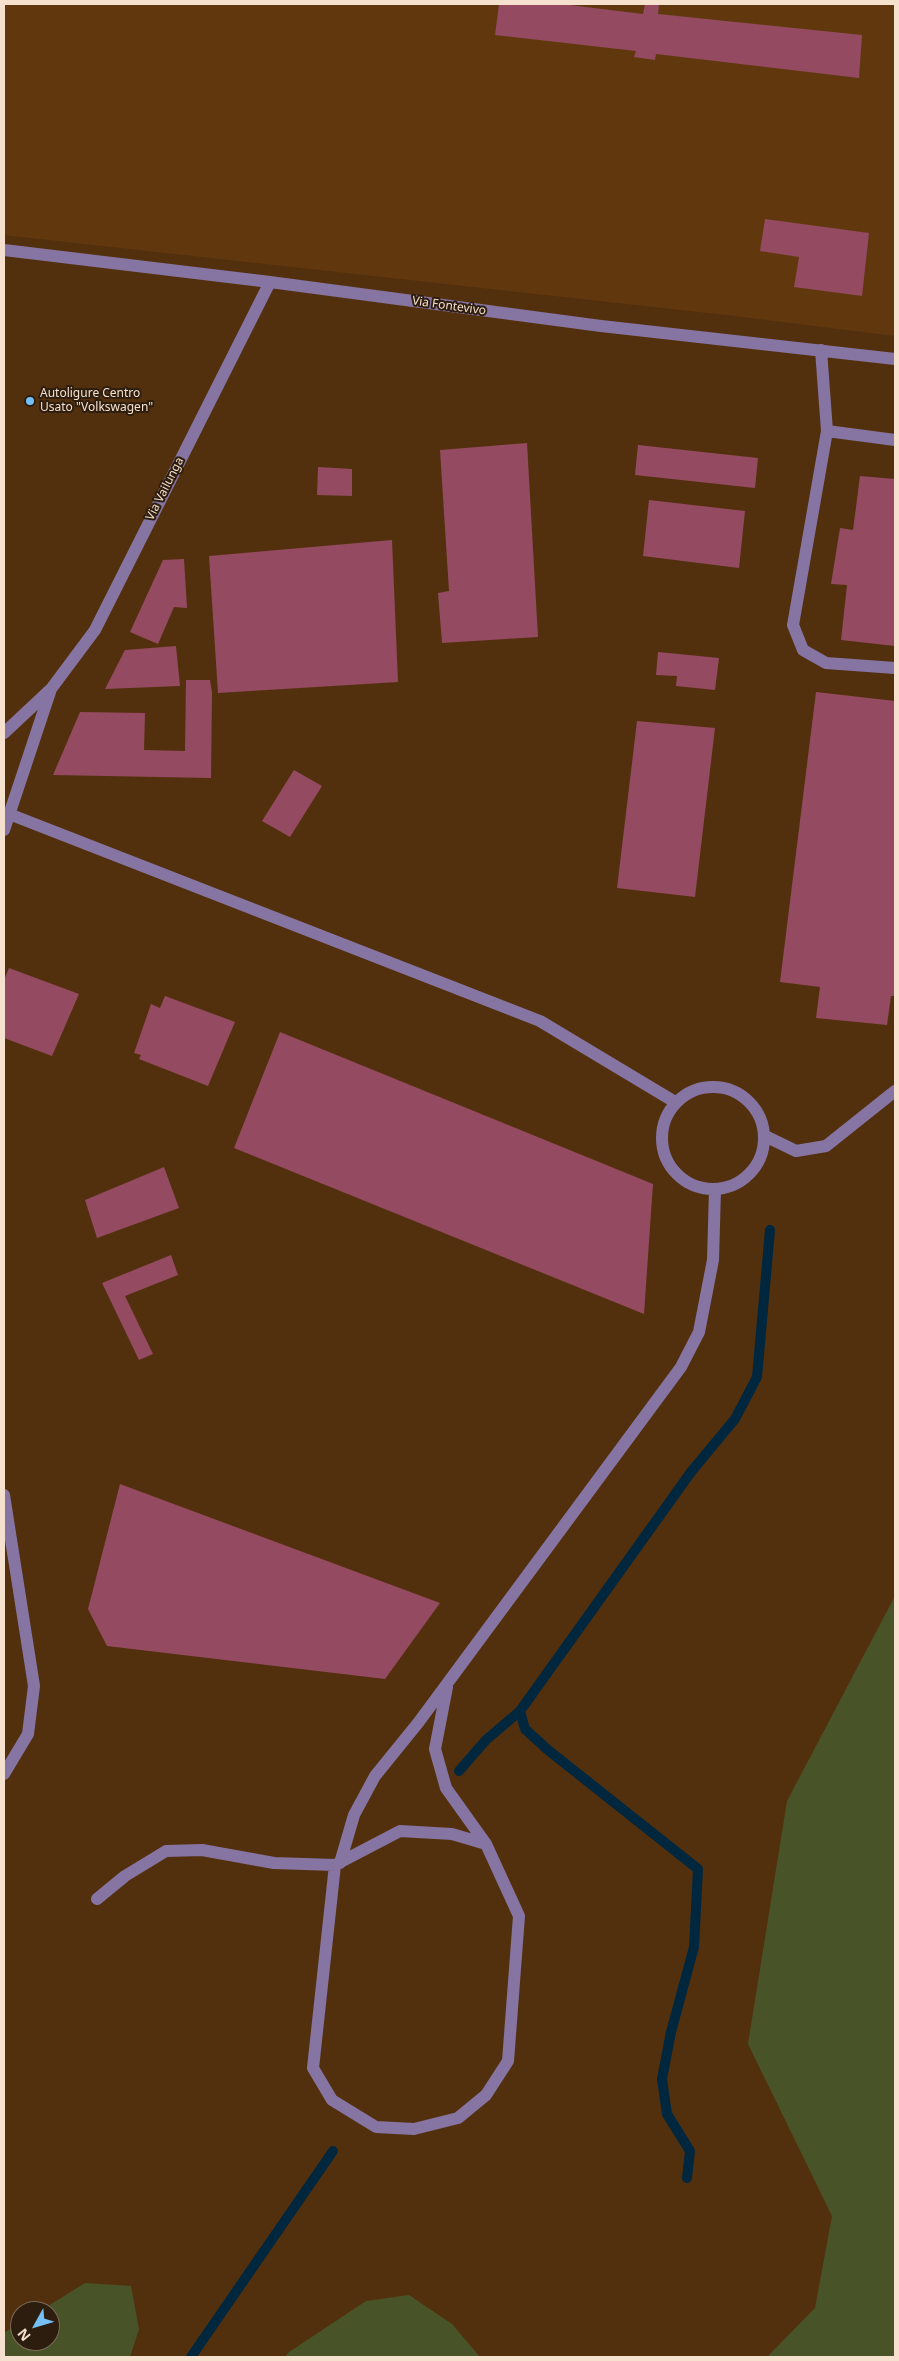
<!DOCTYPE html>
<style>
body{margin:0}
#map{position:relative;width:899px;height:2361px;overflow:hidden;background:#53300d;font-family:"Noto Sans",sans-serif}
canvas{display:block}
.frame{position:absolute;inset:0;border:5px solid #f6e0ce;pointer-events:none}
.north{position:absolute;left:10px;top:2301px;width:50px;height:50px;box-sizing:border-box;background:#2d1d0f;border:1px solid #7d6b5b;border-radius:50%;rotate:231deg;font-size:14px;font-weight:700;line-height:20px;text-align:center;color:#f6e0ce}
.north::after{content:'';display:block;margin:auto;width:18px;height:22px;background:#75c0f6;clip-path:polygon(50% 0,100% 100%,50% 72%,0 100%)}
</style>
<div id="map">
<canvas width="899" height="2361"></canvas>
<div class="frame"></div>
<div class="north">N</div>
</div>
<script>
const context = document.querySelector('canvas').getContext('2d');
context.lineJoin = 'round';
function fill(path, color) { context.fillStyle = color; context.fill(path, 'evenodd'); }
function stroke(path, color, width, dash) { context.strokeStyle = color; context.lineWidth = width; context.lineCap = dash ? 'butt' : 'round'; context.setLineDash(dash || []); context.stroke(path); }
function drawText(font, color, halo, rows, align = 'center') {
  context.font = font + ' "Noto Sans",sans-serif'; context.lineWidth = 4; context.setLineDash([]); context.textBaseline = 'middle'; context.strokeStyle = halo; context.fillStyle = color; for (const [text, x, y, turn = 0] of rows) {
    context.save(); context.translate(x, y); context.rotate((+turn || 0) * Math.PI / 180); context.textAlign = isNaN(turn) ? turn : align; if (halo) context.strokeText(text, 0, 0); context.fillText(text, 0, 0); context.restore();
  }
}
fill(new Path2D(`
 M 4,4 L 895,4 L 895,336 L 735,316 L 4,235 Z`), '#61380e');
fill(new Path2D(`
 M 895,1596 L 895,2357 L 767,2357 L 815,2308 L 832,2216 L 748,2044 L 787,1801 Z
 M 85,2283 L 131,2286 L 139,2329 L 130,2357 L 4,2357 L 4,2333 L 20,2323 L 20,2341 L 50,2341 L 50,2311 L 40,2311 Z
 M 409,2295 L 452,2324 L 480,2357 L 285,2357 L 289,2352 L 366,2301 Z`), '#485428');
stroke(new Path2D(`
 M 520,1711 L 525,1729 L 548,1750 L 698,1869 L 694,1947 L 671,2032 L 662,2079 L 667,2114 L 690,2151 L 687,2178
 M 459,1771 L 486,1740 L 520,1711 L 691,1472 L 735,1419 L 757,1377 L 770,1230
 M 191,2357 L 333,2151`), '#01273f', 10);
fill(new Path2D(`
 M 499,4 L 561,4 L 643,14 L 645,4 L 659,4 L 658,14 L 862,35 L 859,78 L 656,54 L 655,60 L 634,57 L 636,51 L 495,35 Z
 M 765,219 L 869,233 L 862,296 L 794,287 L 799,257 L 760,251 Z
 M 527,443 L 538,637 L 442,643 L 438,593 L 449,591 L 440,450 Z
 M 638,445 L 758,458 L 755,488 L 635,475 Z
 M 318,467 L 352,469 L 352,496 L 317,495 Z
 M 860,476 L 895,479 L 895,646 L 841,640 L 847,585 L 831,584 L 840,528 L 853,530 Z
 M 649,500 L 745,511 L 739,568 L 643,556 Z
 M 392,540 L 398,682 L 218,693 L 209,556 Z
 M 184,559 L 187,608 L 174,607 L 158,644 L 130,632 L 163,560 Z
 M 176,646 L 180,686 L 105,689 L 125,650 Z
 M 658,652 L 719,658 L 715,690 L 676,686 L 677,676 L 656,675 Z
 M 186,680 L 210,680 L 212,692 L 211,778 L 53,775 L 80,712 L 145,713 L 144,750 L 185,751 Z
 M 816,692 L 895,701 L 895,996 L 891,996 L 887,1025 L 816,1018 L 820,987 L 780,982 Z
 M 637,721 L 715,728 L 695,897 L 617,888 Z
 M 294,770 L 322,786 L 290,837 L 262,821 Z
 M 9,968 L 79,994 L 52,1056 L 4,1038 L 4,980 Z
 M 165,996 L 235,1022 L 208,1086 L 139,1059 L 141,1055 L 134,1053 L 151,1004 L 160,1008 Z
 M 280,1032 L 653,1184 L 644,1314 L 234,1148 Z
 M 164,1167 L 179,1208 L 97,1238 L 85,1200 Z
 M 171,1255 L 178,1275 L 125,1296 L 153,1354 L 139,1360 L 102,1283 Z
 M 120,1484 L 440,1603 L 385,1679 L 107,1646 L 88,1609 Z`), '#944a61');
stroke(new Path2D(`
 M 4,250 L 270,282 L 601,326 L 895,359
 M 821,350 L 827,431 L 793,625 L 803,650 L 826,663 L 895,668
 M 827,431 L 895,440
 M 4,733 L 51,689 L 95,630 L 270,282
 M 9,814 L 540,1021 L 675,1102
 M 4,830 L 50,692
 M662 1138a51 51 0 1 1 102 0a51 51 0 1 1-102 0Z
 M 765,1136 L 796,1151 L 826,1146 L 895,1091
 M 4,1495 L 34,1686 L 28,1734 L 4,1774
 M 447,1687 L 435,1749 L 446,1788 L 486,1844
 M 340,1863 L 354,1815 L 375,1776 L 418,1723 L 681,1367 L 699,1332 L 713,1260 L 715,1190
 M 97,1899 L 125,1876 L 166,1851 L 202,1850 L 274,1863 L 335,1865 L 400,1831 L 452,1834 L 486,1844 L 519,1916 L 508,2061 L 486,2095 L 458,2118 L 414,2129 L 376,2127 L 332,2100 L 313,2068 L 335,1865`), '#8674a3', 12);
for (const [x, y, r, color] of [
 [30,401,5,"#75c0f6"]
]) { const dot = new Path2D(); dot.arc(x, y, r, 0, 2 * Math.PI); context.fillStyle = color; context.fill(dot); stroke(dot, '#2d1d0f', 2); }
drawText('12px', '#f6e0ce', '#2d1d0f', [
 ["Via Fontevivo",449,306,8],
 ["Via Vailunga",165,489,-63]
]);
drawText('12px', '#f6e0ce', '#2d1d0f', [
 ["Autoligure Centro",40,394],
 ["Usato \"Volkswagen\"",40,408]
], 'left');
</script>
